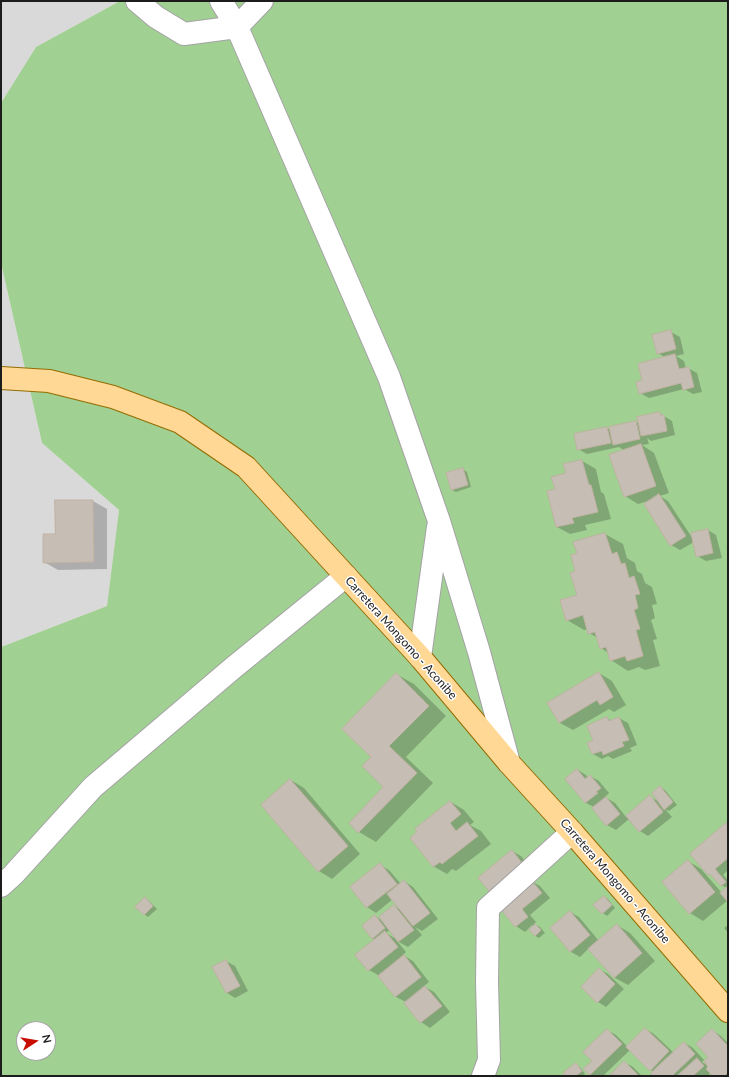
<!DOCTYPE html>
<style>
body{margin:0}
#map{position:relative;width:729px;height:1077px;overflow:hidden;background:#eeebe1;font-family:Lato,sans-serif}
canvas{display:block}
.frame{position:absolute;inset:0;border:2px solid #1c1c1c;pointer-events:none}
.north{position:absolute;left:16px;top:1021px;width:40px;height:40px;box-sizing:border-box;background:#fff;border:1px solid #a4a4a4;border-radius:50%;rotate:78deg;font-size:11px;font-weight:700;line-height:16px;text-align:center;color:#1c1c1c}
.north::after{content:'';display:block;margin:auto;width:14px;height:18px;background:#c80c00;clip-path:polygon(50% 0,100% 100%,50% 72%,0 100%)}
</style>
<div id="map">
<canvas width="729" height="1077"></canvas>
<div class="frame"></div>
<div class="north">N</div>
</div>
<script>
const context = document.querySelector('canvas').getContext('2d');
context.lineJoin = 'round';
function fill(path, color) { context.fillStyle = color; context.fill(path, 'evenodd'); }
function stroke(path, color, width, dash) { context.strokeStyle = color; context.lineWidth = width; context.lineCap = dash ? 'butt' : 'round'; context.setLineDash(dash || []); context.stroke(path); }
function drawText(font, color, halo, rows, align = 'center') {
  context.font = font + ' Lato,sans-serif'; context.lineWidth = 3; context.setLineDash([]); context.textBaseline = 'middle'; context.strokeStyle = halo; context.fillStyle = color; for (const [text, x, y, turn = 0] of rows) {
    context.save(); context.translate(x, y); context.rotate((+turn || 0) * Math.PI / 180); context.textAlign = isNaN(turn) ? turn : align; if (halo) context.strokeText(text, 0, 0); context.fillText(text, 0, 0); context.restore();
  }
}
fill(new Path2D(`
 M 1,1 L 120,1 L 36,47 L 1,103 Z
 M 1,263 L 42,443 L 119,510 L 107,606 L 1,647 Z`), '#dad9d9');
fill(new Path2D(`
 M 120,1 L 728,1 L 728,1076 L 1,1076 L 1,647 L 107,606 L 119,510 L 42,443 L 1,263 L 1,103 L 36,47 ZM 24,1029 L 48,1029 L 48,1053 L 24,1053 Z`), '#a1d093');
fill(new Path2D(`
 M 671,332 L 680,337 L 684,354 L 676,356 L 684,361 L 686,369 L 688,368 L 697,373 L 702,392 L 693,394 L 684,389 L 649,398 L 640,393 L 643,381 L 666,358 L 658,353 Z
 M 659,413 L 672,421 L 675,435 L 651,441 L 647,438 L 649,444 L 642,445 L 654,453 L 669,493 L 660,496 L 668,501 L 693,539 L 708,530 L 716,535 L 722,558 L 706,561 L 697,556 L 694,542 L 680,550 L 671,545 L 651,500 L 638,504 L 625,496 L 625,451 L 619,447 L 587,454 L 578,449 L 607,428 L 611,430 L 636,422 L 640,424 Z
 M 582,461 L 596,469 L 601,492 L 604,494 L 611,519 L 585,525 L 587,530 L 570,534 L 557,527 L 556,490 Z
 M 463,469 L 467,472 L 471,487 L 456,492 L 452,490 Z
 M 56,501 L 93,501 L 107,509 L 107,569 L 58,570 L 44,562 L 56,535 Z
 M 605,534 L 623,544 L 627,558 L 635,563 L 637,571 L 642,574 L 645,583 L 652,587 L 657,604 L 652,605 L 655,618 L 651,620 L 657,639 L 653,640 L 660,666 L 645,670 L 639,667 L 628,671 L 611,660 L 608,653 L 601,648 L 598,638 L 589,633 L 588,629 L 584,630 L 567,620 L 578,595 L 577,572 L 578,554 Z
 M 599,673 L 612,681 L 626,705 L 614,712 L 609,709 L 573,730 L 560,723 L 548,704 Z
 M 396,674 L 414,684 L 446,716 L 406,757 L 433,783 L 376,842 L 359,832 L 385,787 L 372,757 Z
 M 607,718 L 612,721 L 619,718 L 628,723 L 637,745 L 630,748 L 632,751 L 613,759 L 608,756 L 602,759 L 593,754 L 589,743 L 595,740 Z
 M 578,770 L 586,775 L 588,778 L 590,776 L 599,781 L 609,793 L 605,797 L 615,803 L 626,817 L 650,797 L 660,802 L 660,787 L 665,790 L 677,805 L 669,811 L 665,809 L 672,817 L 648,836 L 640,831 L 629,819 L 616,830 L 607,825 L 594,807 L 586,803 L 567,779 Z
 M 291,780 L 304,788 L 360,854 L 332,879 L 319,871 Z
 M 451,802 L 464,810 L 474,822 L 470,825 L 481,831 L 491,844 L 456,871 L 452,869 L 447,874 L 433,866 Z
 M 726,825 L 728,826 L 728,870 L 723,875 L 728,880 L 728,900 L 703,921 L 690,913 L 688,861 L 701,869 L 722,893 L 727,888 L 721,885 L 714,877 L 709,874 Z
 M 512,851 L 521,856 L 531,868 L 498,895 L 489,890 Z
 M 380,865 L 389,870 L 401,884 L 404,881 L 413,887 L 438,919 L 422,931 L 415,927 L 422,935 L 408,947 L 397,941 L 406,952 L 403,955 L 413,961 L 429,982 L 424,986 L 434,992 L 450,1012 L 430,1028 L 421,1022 L 405,1003 L 406,1002 L 396,997 L 378,975 L 369,970 L 376,940 L 372,938 L 376,917 L 382,920 L 394,906 L 401,910 L 393,899 L 376,913 L 367,907 L 351,887 ZM 390,930 L 396,939 L 386,933 Z
 M 531,881 L 540,886 L 550,898 L 530,915 L 536,922 L 534,924 L 540,927 L 545,933 L 539,938 L 535,936 L 534,927 L 532,925 L 525,932 L 516,926 L 500,907 Z
 M 604,897 L 608,899 L 615,908 L 607,916 L 603,913 Z
 M 145,898 L 149,901 L 157,909 L 148,917 L 144,914 Z
 M 570,912 L 579,917 L 599,941 L 617,925 L 630,933 L 655,961 L 628,985 L 615,978 L 589,948 L 580,957 L 571,952 L 551,928 Z
 M 728,925 L 728,933 L 724,928 Z
 M 226,961 L 235,966 L 248,991 L 235,998 L 227,993 Z
 M 599,969 L 608,974 L 624,989 L 606,1007 L 598,1002 Z
 M 645,1029 L 654,1034 L 674,1053 L 685,1043 L 693,1048 L 704,1060 L 702,1062 L 707,1065 L 710,1057 L 712,1030 L 721,1036 L 728,1043 L 728,1076 L 714,1076 L 711,1073 L 709,1074 L 711,1076 L 655,1076 L 654,1072 L 651,1070 L 630,1050 L 603,1076 L 593,1076 L 590,1075 L 593,1061 L 607,1030 L 616,1035 L 628,1047 Z
 M 624,1062 L 633,1067 L 642,1076 L 612,1076 L 611,1075 Z
 M 576,1065 L 580,1067 L 585,1074 L 582,1076 L 567,1076 Z`), '#0003');
const building = new Path2D(`
 M 671,330 L 676,349 L 657,354 L 652,335 Z
 M 675,354 L 679,369 L 689,367 L 694,387 L 683,390 L 681,383 L 639,394 L 636,382 L 642,380 L 638,364 Z
 M 660,412 L 660,415 L 664,415 L 667,431 L 641,436 L 637,417 Z
 M 636,421 L 640,439 L 613,445 L 609,427 Z
 M 607,427 L 611,443 L 577,450 L 574,434 Z
 M 641,444 L 656,486 L 624,497 L 609,455 Z
 M 582,460 L 589,485 L 591,485 L 598,512 L 572,518 L 574,523 L 556,527 L 547,491 L 555,489 L 551,477 L 566,473 L 563,464 Z
 M 463,468 L 468,485 L 451,490 L 446,473 Z
 M 659,494 L 686,536 L 670,546 L 644,504 Z
 M 55,500 L 93,500 L 94,562 L 43,563 L 43,534 L 55,534 Z
 M 708,529 L 713,553 L 696,557 L 691,533 Z
 M 605,533 L 612,554 L 617,552 L 621,564 L 625,563 L 629,578 L 634,576 L 640,594 L 635,595 L 638,608 L 634,610 L 640,629 L 636,630 L 643,656 L 627,661 L 625,656 L 610,661 L 606,647 L 600,649 L 595,632 L 588,634 L 583,615 L 566,621 L 560,600 L 577,595 L 570,573 L 575,571 L 571,555 L 577,553 L 573,542 Z
 M 599,672 L 613,697 L 600,705 L 597,700 L 559,723 L 547,703 Z
 M 396,673 L 429,706 L 389,746 L 417,773 L 358,833 L 349,823 L 383,787 L 362,766 L 371,757 L 342,729 Z
 M 607,717 L 609,721 L 619,717 L 629,740 L 622,742 L 624,746 L 603,755 L 602,751 L 592,754 L 587,743 L 593,740 L 587,726 Z
 M 577,769 L 585,779 L 590,775 L 601,788 L 596,792 L 598,793 L 585,803 L 565,779 Z
 M 290,779 L 348,846 L 318,872 L 261,805 Z
 M 660,786 L 673,802 L 664,810 L 652,793 Z
 M 650,795 L 663,812 L 639,832 L 626,816 Z
 M 606,797 L 620,814 L 606,826 L 592,808 Z
 M 450,801 L 461,814 L 450,823 L 456,831 L 467,822 L 478,836 L 442,864 L 440,862 L 433,867 L 410,838 L 417,832 L 415,829 Z
 M 726,823 L 728,826 L 728,858 L 715,869 L 726,882 L 721,886 L 710,874 L 708,875 L 690,854 Z
 M 512,850 L 522,863 L 489,891 L 478,878 Z
 M 688,860 L 715,892 L 689,914 L 662,882 Z
 M 380,863 L 397,884 L 366,908 L 350,887 Z
 M 404,880 L 430,913 L 413,926 L 387,894 Z
 M 531,880 L 542,893 L 522,909 L 528,917 L 515,927 L 499,907 Z
 M 728,886 L 728,902 L 720,893 Z
 M 604,896 L 612,905 L 602,914 L 593,905 Z
 M 145,897 L 153,906 L 144,915 L 135,907 Z
 M 394,905 L 414,930 L 398,942 L 379,917 Z
 M 570,911 L 590,935 L 570,952 L 550,928 Z
 M 375,915 L 385,928 L 372,939 L 362,926 Z
 M 535,924 L 541,930 L 535,936 L 529,930 Z
 M 617,924 L 642,953 L 614,978 L 588,949 Z
 M 385,931 L 398,947 L 368,971 L 355,955 Z
 M 404,955 L 421,977 L 395,997 L 378,976 Z
 M 226,960 L 240,986 L 226,993 L 212,967 Z
 M 599,968 L 615,984 L 597,1003 L 581,987 Z
 M 425,986 L 442,1006 L 420,1023 L 404,1003 Z
 M 645,1028 L 669,1051 L 650,1071 L 626,1047 Z
 M 607,1029 L 622,1044 L 590,1075 L 583,1069 L 592,1061 L 583,1052 Z
 M 712,1029 L 728,1046 L 728,1072 L 724,1076 L 713,1076 L 706,1069 L 708,1067 L 704,1061 L 708,1057 L 696,1044 Z
 M 684,1042 L 695,1054 L 672,1076 L 653,1076 L 651,1073 Z
 M 697,1058 L 704,1066 L 693,1076 L 677,1076 Z
 M 624,1061 L 639,1076 L 610,1075 Z
 M 576,1063 L 582,1071 L 576,1076 L 566,1076 L 563,1073 Z`);
fill(building, '#c6bdb4');
stroke(building, '#c1b2a2', 1);
const minor = new Path2D(`
 M 137,1 L 156,17 L 184,34 L 237,27 L 262,1
 M 221,1 L 237,27 L 389,377 L 439,521 L 479,652 L 509,763
 M 420,657 L 438,527
 M 1,886 L 13,875 L 93,787 L 233,668 L 346,576
 M 483,1076 L 489,1060 L 487,982 L 488,908 L 527,873 L 572,832`);
const major = new Path2D(`
 M 1,378 L 49,381 L 113,397 L 180,422 L 246,467 L 420,657 L 509,763 L 572,832 L 728,1011`);
stroke(minor, '#a3a3a3', 24);
stroke(major, '#946c00', 24);
stroke(minor, '#fff', 22);
stroke(major, '#ffd895', 22);
drawText('12px', '#1c1c1c', '#fff', [
 ["Carretera Mongomo - Aconibe",401,638,48],
 ["Carretera Mongomo - Aconibe",615,881,49]
]);
</script>
